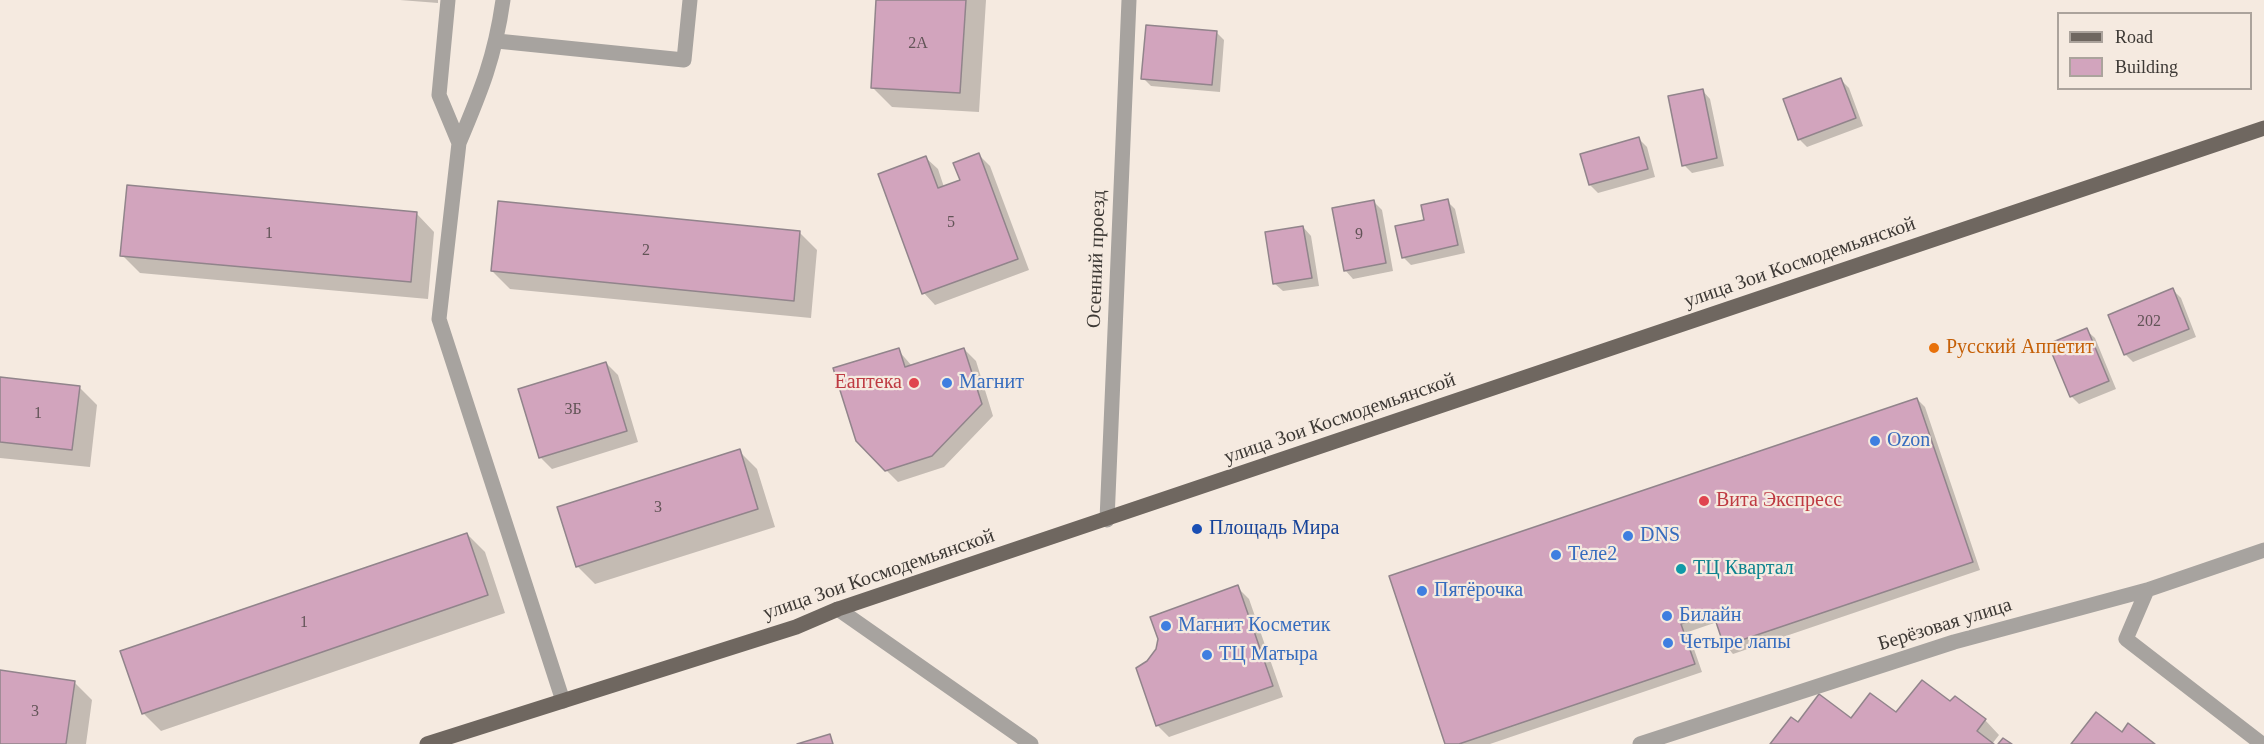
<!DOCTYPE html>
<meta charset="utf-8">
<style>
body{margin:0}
#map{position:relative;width:2264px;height:744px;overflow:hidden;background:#f5eae0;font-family:"Times New Roman",serif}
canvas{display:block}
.legend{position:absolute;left:2057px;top:12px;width:195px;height:78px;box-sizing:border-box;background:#f5eae0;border:2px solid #aba39c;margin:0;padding:8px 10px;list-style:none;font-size:18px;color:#3d3935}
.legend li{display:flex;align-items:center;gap:12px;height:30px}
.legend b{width:30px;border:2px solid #aba39c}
</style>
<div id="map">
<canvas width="2264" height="744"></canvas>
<ul class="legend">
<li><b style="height:8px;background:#6f6760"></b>Road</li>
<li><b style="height:16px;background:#d2a4bd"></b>Building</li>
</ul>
</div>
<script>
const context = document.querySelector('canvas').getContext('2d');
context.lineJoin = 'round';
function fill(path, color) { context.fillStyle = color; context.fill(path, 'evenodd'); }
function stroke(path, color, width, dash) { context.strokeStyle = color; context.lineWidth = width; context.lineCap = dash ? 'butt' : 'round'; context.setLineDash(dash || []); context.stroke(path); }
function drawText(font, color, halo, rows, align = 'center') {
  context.font = font + ' "Times New Roman",serif'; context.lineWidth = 4.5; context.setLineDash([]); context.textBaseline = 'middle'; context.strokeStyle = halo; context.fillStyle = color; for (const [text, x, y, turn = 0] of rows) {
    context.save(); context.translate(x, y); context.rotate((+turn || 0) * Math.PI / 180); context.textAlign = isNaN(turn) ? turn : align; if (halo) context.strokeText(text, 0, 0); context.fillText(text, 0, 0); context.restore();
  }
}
fill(new Path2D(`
 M 400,0 L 438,0 L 438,3 Z
 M 878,0 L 986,0 L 979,112 L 892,107 L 872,87 Z
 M 1216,32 L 1224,40 L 1220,92 L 1151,86 L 1143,78 Z
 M 1841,80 L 1849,88 L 1863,126 L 1807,147 L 1799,139 Z
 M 1702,90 L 1710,99 L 1724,166 L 1692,173 L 1684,165 Z
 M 1639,139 L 1647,147 L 1655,177 L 1598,193 L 1590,185 Z
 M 979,155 L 990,166 L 1029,270 L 935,305 L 924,293 L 880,175 L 926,158 L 938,169 L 944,187 L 961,181 Z
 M 1447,201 L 1455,209 L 1465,253 L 1411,265 L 1403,257 L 1426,221 Z
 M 1374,202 L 1382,210 L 1393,271 L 1353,279 L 1345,270 Z
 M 417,214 L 434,232 L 428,299 L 140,273 L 122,255 Z
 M 1303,227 L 1311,236 L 1319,286 L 1283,291 L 1274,283 Z
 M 799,232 L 817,250 L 811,318 L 510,289 L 492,271 Z
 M 2173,290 L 2181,298 L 2196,337 L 2133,362 L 2125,354 Z
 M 2086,330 L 2095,338 L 2116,389 L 2079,404 L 2071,396 Z
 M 964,349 L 976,361 L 993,416 L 944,467 L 898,482 L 886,470 L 898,350 L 912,366 Z
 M 606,363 L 618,375 L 638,442 L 552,469 L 540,457 Z
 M 0,379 L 79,387 L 97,405 L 90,467 L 0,458 Z
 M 1917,399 L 1925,407 L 1980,570 L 1733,654 L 1725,645 L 1717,622 L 1688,632 L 1702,672 L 1490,744 L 1447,744 Z
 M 739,451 L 757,469 L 775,527 L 595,584 L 577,566 Z
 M 467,534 L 485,552 L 505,613 L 161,731 L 143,713 Z
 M 1237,587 L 1249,599 L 1283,697 L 1169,737 L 1158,726 L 1138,669 Z
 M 0,671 L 74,682 L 92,700 L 86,744 L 0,744 Z
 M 1950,703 L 1985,720 L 1999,735 L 1992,744 L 1772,744 L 1798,724 L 1897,714 Z`), '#0003');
const building = new Path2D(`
 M 876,0 L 966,0 L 960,93 L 871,88 Z
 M 1146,25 L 1217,31 L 1212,85 L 1141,79 Z
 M 1841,78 L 1856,118 L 1798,140 L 1783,99 Z
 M 1703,89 L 1717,158 L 1682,166 L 1668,96 Z
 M 1639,137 L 1648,169 L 1589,185 L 1580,154 Z
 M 979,153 L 1018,259 L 922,294 L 878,174 L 926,156 L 938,188 L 960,180 L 953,163 Z
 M 127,185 L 417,212 L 411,282 L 120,256 Z
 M 1448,199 L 1458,245 L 1402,258 L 1395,226 L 1424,220 L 1421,205 Z
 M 1374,200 L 1386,263 L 1344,271 L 1332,208 Z
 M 498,201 L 800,231 L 794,301 L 491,271 Z
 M 1303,226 L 1312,278 L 1273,284 L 1265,232 Z
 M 2173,288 L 2189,329 L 2124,355 L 2108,315 Z
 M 2087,328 L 2109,381 L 2070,397 L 2048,344 Z
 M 899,348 L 905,367 L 964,348 L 982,404 L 932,456 L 885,471 L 856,441 L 833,368 Z
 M 606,362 L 627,431 L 539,458 L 518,389 Z
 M 0,377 L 80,386 L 72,450 L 0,442 Z
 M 1917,398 L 1973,562 L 1724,646 L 1713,613 L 1681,624 L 1695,664 L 1459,744 L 1445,744 L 1389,576 Z
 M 740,449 L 758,509 L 576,567 L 557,507 Z
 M 467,533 L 488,595 L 142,714 L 120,651 Z
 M 1238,585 L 1273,686 L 1156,726 L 1136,668 L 1147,661 L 1156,649 L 1158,639 L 1150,617 Z
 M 0,670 L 75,681 L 66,744 L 0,744 Z
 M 1922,680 L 1950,701 L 1955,696 L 1986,719 L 1977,731 L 1994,744 L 1770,744 L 1791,717 L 1798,722 L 1819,694 L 1851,718 L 1870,693 L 1896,712 Z
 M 2096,712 L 2122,732 L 2128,723 L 2155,744 L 2071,744 Z
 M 830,734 L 833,744 L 797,744 Z
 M 2003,738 L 2012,744 L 1998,744 Z`);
fill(building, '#d2a4bd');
stroke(building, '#91848b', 1.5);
stroke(new Path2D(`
 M 448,0 L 439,95 L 459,143 L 439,319 L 563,701
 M 497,41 L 684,60 L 690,0
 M 459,143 C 481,91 495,57 503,0
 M 1107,520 L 1129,0
 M 2147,590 L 2126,639 L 2262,744
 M 838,609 L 1031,744
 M 1640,744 L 1954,642 L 2147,590 L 2264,550`), '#a7a39f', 15);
stroke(new Path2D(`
 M 427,744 L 796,627 L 838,609 L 2264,128`), '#6f6760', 15);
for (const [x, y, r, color] of [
 [1934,348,6,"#e8710a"],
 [914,383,6,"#e0444e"],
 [947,383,6,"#3f7fe0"],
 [1875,441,6,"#3f7fe0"],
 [1704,501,6,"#e0444e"],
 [1197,529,6,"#1a4fb4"],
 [1628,536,6,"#3f7fe0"],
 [1556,555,6,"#3f7fe0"],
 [1681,569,6,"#0f9aa8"],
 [1422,591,6,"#3f7fe0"],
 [1667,616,6,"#3f7fe0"],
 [1166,626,6,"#3f7fe0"],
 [1668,643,6,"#3f7fe0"],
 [1207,655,6,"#3f7fe0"]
]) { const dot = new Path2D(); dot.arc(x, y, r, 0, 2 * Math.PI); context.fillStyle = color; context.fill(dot); stroke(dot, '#f5eae0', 2); }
drawText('16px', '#625457', null, [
 ["2А",918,44],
 ["5",951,223],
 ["1",269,234],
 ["9",1359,235],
 ["2",646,251],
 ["202",2149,322],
 ["3Б",573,410],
 ["1",38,414],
 ["3",658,508],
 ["1",304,623],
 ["3",35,712]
]);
drawText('20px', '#3d3935', '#f5eae0', [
 ["Осенний проезд",1097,259,-88],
 ["улица Зои Космодемьянской",1800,263,-19],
 ["улица Зои Космодемьянской",1340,419,-19],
 ["улица Зои Космодемьянской",879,575,-19],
 ["Берёзовая улица",1945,625,-17]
]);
drawText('20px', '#c56008', '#f5eae0', [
 ["Русский Аппетит",1946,348]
], 'left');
drawText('20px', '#be3a42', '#f5eae0', [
 ["Еаптека",902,383],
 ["Вита Экспресс",1716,501,"left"]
], 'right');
drawText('20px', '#366cbe', '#f5eae0', [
 ["Магнит",959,383],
 ["Ozon",1887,441],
 ["DNS",1640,536],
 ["Теле2",1568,555],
 ["Пятёрочка",1434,591],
 ["Билайн",1679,616],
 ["Магнит Косметик",1178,626],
 ["Четыре лапы",1680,643],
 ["ТЦ Матыра",1219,655]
], 'left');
drawText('20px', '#164399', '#f5eae0', [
 ["Площадь Мира",1209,529]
], 'left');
drawText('20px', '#0d838f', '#f5eae0', [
 ["ТЦ Квартал",1693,569]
], 'left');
</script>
